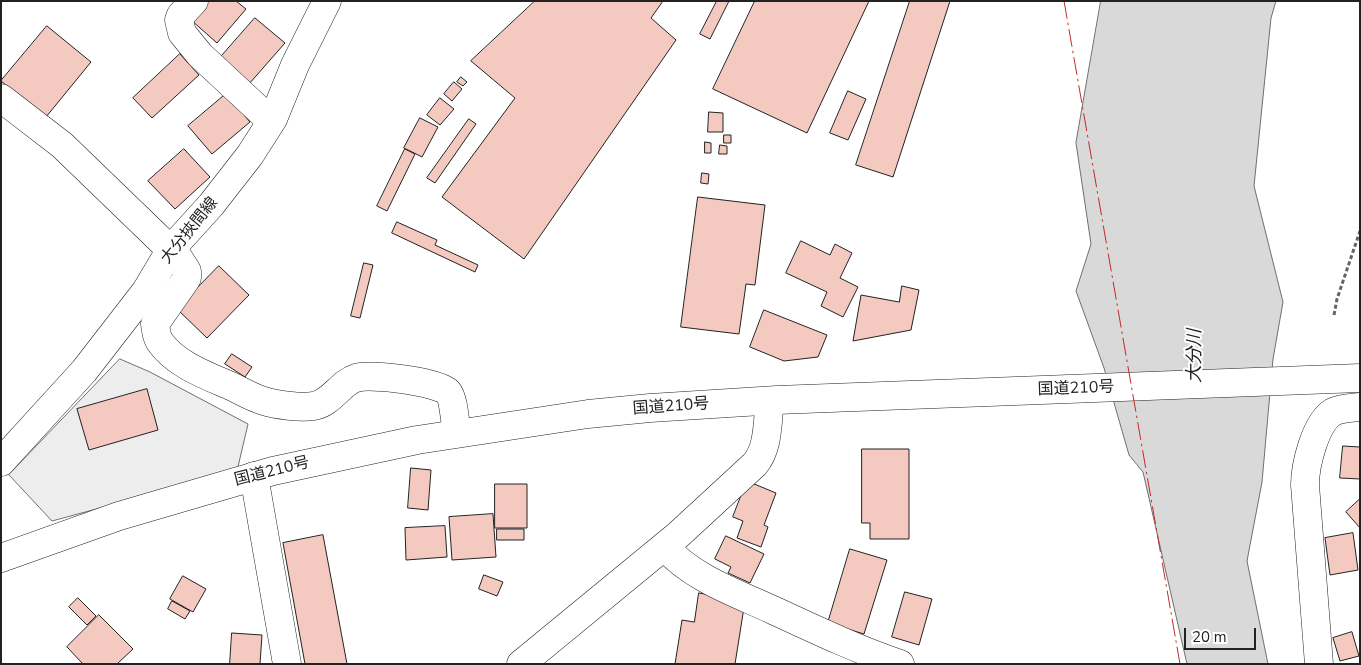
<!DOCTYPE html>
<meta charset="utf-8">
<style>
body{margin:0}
#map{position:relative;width:1361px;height:665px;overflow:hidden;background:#fff;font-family:"Nunito Sans",sans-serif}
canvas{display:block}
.frame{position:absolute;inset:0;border:2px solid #222;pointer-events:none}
.scale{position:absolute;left:1184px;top:628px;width:72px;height:22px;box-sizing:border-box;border:2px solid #222;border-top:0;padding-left:6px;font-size:15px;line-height:18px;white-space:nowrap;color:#222;-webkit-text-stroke:4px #fff;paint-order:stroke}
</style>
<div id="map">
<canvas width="1361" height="665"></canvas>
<div class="frame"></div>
<div class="scale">20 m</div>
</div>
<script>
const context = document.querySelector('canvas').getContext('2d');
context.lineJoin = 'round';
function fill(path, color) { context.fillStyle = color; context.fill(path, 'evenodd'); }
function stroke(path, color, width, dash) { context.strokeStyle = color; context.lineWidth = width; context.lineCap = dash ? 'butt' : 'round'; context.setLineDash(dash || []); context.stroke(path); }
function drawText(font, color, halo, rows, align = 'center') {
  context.font = font + ' "Nunito Sans","Noto Sans JP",sans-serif'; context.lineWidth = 4; context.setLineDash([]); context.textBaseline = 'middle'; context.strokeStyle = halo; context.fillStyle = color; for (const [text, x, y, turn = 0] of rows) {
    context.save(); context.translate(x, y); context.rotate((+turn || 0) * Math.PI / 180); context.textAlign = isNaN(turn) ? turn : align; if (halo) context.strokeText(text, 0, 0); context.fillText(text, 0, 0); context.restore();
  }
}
const parking = new Path2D(`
 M 120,359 L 150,372 L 248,424 L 237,471 L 52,521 L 9,475 Z`);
fill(parking, '#ededed');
stroke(parking, '#6f6f6f', 1);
const water = new Path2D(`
 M 1101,1 L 1276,1 L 1271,18 L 1254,186 L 1283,302 L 1273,359 L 1262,482 L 1247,561 L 1268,664 L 1187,664 L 1143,472 L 1129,455 L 1104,368 L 1076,291 L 1091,244 L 1076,143 Z`);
fill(water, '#d9d9d9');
stroke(water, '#6f6f6f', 1);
const building = new Path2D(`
 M 207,1 L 236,1 L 246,9 L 217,43 L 191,20 Z
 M 535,1 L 663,1 L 651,18 L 676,40 L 524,259 L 442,197 L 515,98 L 471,61 Z
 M 717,1 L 729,1 L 710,39 L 700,34 Z
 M 755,1 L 869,1 L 807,133 L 713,89 Z
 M 910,1 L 950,1 L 893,177 L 856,165 Z
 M 255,18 L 285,43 L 249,84 L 219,59 Z
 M 47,26 L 91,62 L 46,117 L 1,81 Z
 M 180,54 L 199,75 L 152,118 L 133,98 Z
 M 461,77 L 467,82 L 463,86 L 457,82 Z
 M 454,82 L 462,89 L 452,101 L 444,94 Z
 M 848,91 L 866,99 L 848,140 L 830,133 Z
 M 226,94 L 250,122 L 212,154 L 188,126 Z
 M 440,98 L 454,109 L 440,125 L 427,115 Z
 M 709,112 L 723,113 L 723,132 L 708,132 Z
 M 420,118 L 438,127 L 422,157 L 404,148 Z
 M 469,119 L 476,124 L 435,183 L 427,178 Z
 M 724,135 L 731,135 L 731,143 L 724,143 Z
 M 705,142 L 711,143 L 711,153 L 705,153 Z
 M 720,145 L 727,146 L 727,154 L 719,154 Z
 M 184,149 L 210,177 L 175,209 L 148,181 Z
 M 405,149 L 415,154 L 387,211 L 377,206 Z
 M 702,173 L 709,174 L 708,184 L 701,183 Z
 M 698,197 L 765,205 L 755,285 L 746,284 L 739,334 L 681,327 Z
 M 397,222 L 437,240 L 435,245 L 478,265 L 475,272 L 392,233 Z
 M 801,241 L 830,255 L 835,244 L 852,253 L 840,278 L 858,287 L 843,317 L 821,306 L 827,292 L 786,273 Z
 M 364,263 L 373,265 L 360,318 L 351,316 Z
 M 219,266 L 249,295 L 207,338 L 177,309 Z
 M 902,286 L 919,290 L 911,330 L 853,341 L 861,295 L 899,302 Z
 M 764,310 L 827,335 L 818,357 L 784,361 L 750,347 Z
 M 232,354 L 252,367 L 245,377 L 225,364 Z
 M 147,389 L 158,430 L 89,450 L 77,409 Z
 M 1343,446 L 1360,447 L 1360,479 L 1340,478 Z
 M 862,449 L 909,449 L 909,539 L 870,539 L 870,523 L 862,523 Z
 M 411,468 L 431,470 L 428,510 L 408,508 Z
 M 747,481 L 776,493 L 764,525 L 768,527 L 761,547 L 737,538 L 743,521 L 733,517 Z
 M 495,484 L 527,484 L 527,528 L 495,528 Z
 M 1360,499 L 1360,528 L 1346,512 Z
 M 493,514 L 496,557 L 452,560 L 449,517 Z
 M 445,526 L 447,557 L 406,560 L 405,528 Z
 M 497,529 L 524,529 L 524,540 L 497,540 Z
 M 1353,533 L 1358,570 L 1330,575 L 1325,538 Z
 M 323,535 L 347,664 L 305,664 L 283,543 Z
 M 726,536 L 764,554 L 750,583 L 728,573 L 731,567 L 715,559 Z
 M 850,549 L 887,560 L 864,634 L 828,623 Z
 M 484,575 L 503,582 L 497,596 L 479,589 Z
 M 183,576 L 206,589 L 193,612 L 170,599 Z
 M 905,592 L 932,599 L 919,645 L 892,637 Z
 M 699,593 L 745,601 L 735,664 L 675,664 L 682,620 L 694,622 Z
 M 78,598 L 96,616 L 87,625 L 69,607 Z
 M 172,601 L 190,611 L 185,619 L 168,609 Z
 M 99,615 L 133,649 L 117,664 L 83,664 L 67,647 Z
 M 1352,632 L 1359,656 L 1340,661 L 1333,638 Z
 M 232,633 L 262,635 L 260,664 L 230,664 Z`);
fill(building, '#f3c9c0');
stroke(building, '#222', 1);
const minor = new Path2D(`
 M 194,1 L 181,15 L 179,20 L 182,33 L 200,55 L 271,121
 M 1,98 L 62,145 L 178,257 L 187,271 L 187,278 L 155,324 C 156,330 156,336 160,342 C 176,365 208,376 233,387 C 243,392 253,398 264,401 C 276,405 301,408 313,406 C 331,404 340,383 356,378 C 370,373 439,382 448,392 C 454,399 455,424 457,433
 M 254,476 L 287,664
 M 665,547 C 692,578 736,593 773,610 C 814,629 856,649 900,664
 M 521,664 L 678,535 L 755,464 C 769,447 767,422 770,401
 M 1319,664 L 1305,485 C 1305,466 1315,423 1333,412 C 1341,408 1350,408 1360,407`);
const major = new Path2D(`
 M 1,462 L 84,371 L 146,291 L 171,249 L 211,205 L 250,155 L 273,119 L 295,65 L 327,1`);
const highway = new Path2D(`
 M 1,558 L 119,516 L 273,471 L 417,440 L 588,414 L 650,408 L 777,400 L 1360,378`);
stroke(minor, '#222', 29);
stroke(major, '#222', 29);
stroke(highway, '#222', 29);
stroke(new Path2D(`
 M 1334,315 L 1337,299 L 1360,231`), '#646464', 3, [4, 2.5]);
stroke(minor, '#fff', 28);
stroke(major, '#fff', 28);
stroke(highway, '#fff', 28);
stroke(new Path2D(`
 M 1064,1 L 1180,664`), '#c62828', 1, [18, 4, 2.5, 4]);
drawText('16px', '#222', '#fff', [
 ["大分挾間線",190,231,-51],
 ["国道210号",1076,389,-2],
 ["国道210号",671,407,-4],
 ["国道210号",272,472,-14]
]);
drawText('italic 18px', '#222', '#fff', [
 ["大分川",1196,356,-90]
]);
</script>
